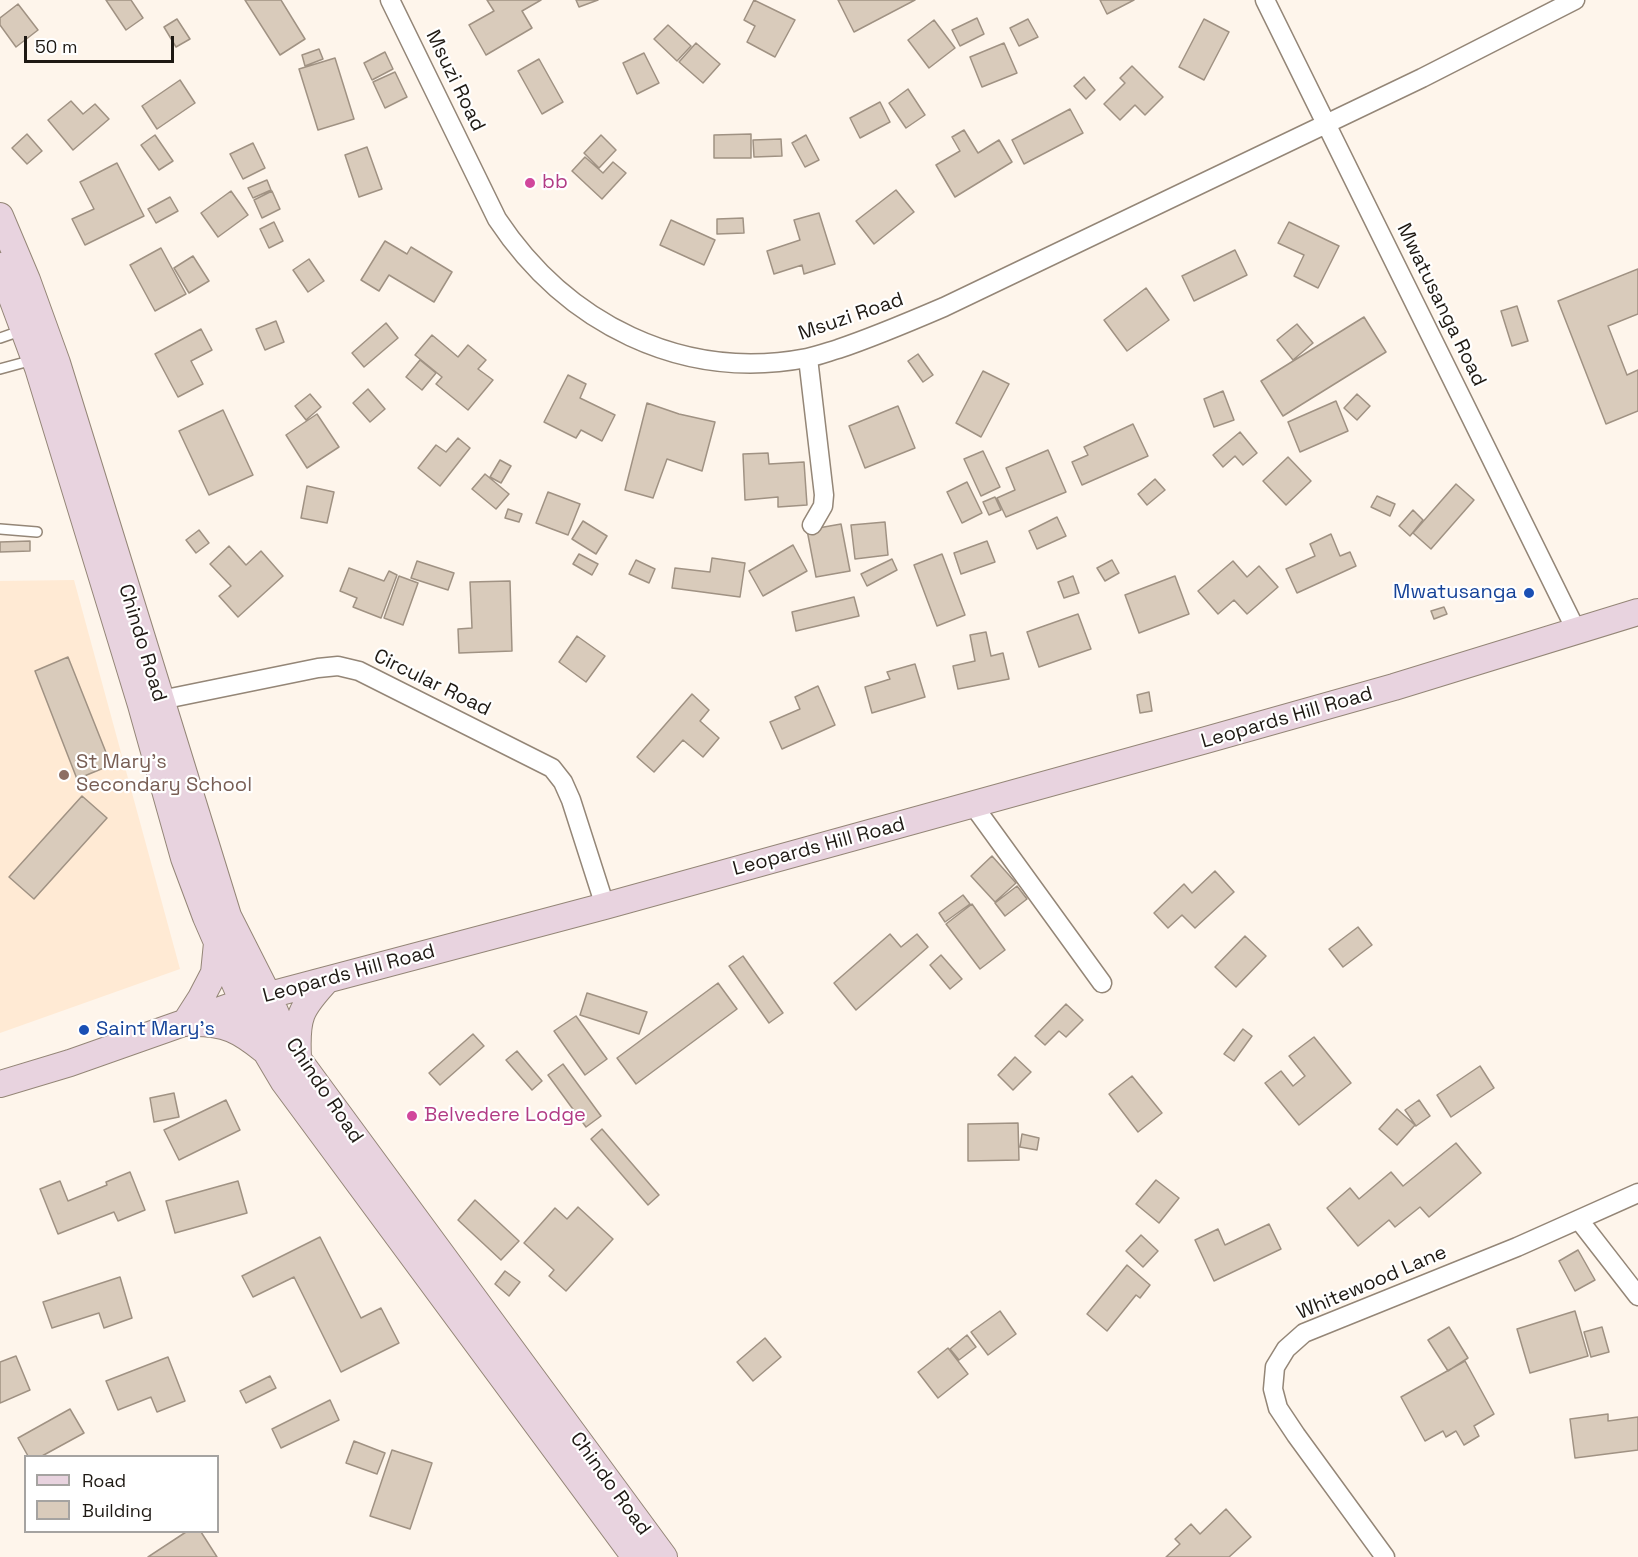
<!DOCTYPE html>
<style>
body{margin:0}
#map{position:relative;width:1638px;height:1557px;overflow:hidden;background:#fef5eb;font-family:"Space Grotesk",sans-serif}
canvas{display:block}
.legend{position:absolute;left:24px;top:1455px;width:195px;height:78px;box-sizing:border-box;background:#fff;border:2px solid #a5a3a1;margin:0;padding:8px 10px;list-style:none;font-size:18px;color:#1e1913}
.legend li{display:flex;align-items:center;gap:12px;height:30px}
.legend b{width:30px;border:2px solid #a5a3a1}
.scale{position:absolute;left:24px;top:36px;width:150px;height:27px;box-sizing:border-box;border:3px solid #1e1913;border-top:0;padding-left:8px;font-size:18px;line-height:21px;white-space:nowrap;color:#1e1913;-webkit-text-stroke:4px #fff;paint-order:stroke}
</style>
<div id="map">
<canvas width="1638" height="1557"></canvas>
<ul class="legend">
<li><b style="height:8px;background:#e8d3df"></b>Road</li>
<li><b style="height:16px;background:#d9cbbb"></b>Building</li>
</ul>
<div class="scale">50 m</div>
</div>
<script>
const context = document.querySelector('canvas').getContext('2d');
context.lineJoin = 'round';
function fill(path, color) { context.fillStyle = color; context.fill(path, 'evenodd'); }
function stroke(path, color, width, dash) { context.strokeStyle = color; context.lineWidth = width; context.lineCap = dash ? 'butt' : 'round'; context.setLineDash(dash || []); context.stroke(path); }
function drawText(font, color, halo, rows, align = 'center') {
  context.font = font + ' "Space Grotesk",sans-serif'; context.lineWidth = 4.5; context.setLineDash([]); context.textBaseline = 'middle'; context.strokeStyle = halo; context.fillStyle = color; for (const [text, x, y, turn = 0] of rows) {
    context.save(); context.translate(x, y); context.rotate((+turn || 0) * Math.PI / 180); context.textAlign = isNaN(turn) ? turn : align; if (halo) context.strokeText(text, 0, 0); context.fillText(text, 0, 0); context.restore();
  }
}
fill(new Path2D(`
 M 74,580 L 180,969 L 0,1033 L 0,581 Z`), '#ffead4');
const building = new Path2D(`
 M 106,0 L 131,0 L 143,18 L 126,30 Z
 M 245,0 L 281,0 L 305,39 L 280,55 Z
 M 487,0 L 541,0 L 522,11 L 532,28 L 486,55 L 469,25 L 494,11 Z
 M 576,0 L 598,0 L 579,7 Z
 M 754,0 L 795,20 L 775,57 L 747,42 L 755,26 L 744,20 Z
 M 838,0 L 915,0 L 854,32 Z
 M 1100,0 L 1134,0 L 1107,14 Z
 M 18,4 L 38,30 L 16,47 L 0,25 L 0,18 Z
 M 977,18 L 984,34 L 960,46 L 952,30 Z
 M 177,19 L 190,39 L 176,47 L 164,27 Z
 M 1028,19 L 1038,37 L 1019,46 L 1010,28 Z
 M 1204,19 L 1229,32 L 1204,80 L 1179,67 Z
 M 934,20 L 955,48 L 929,68 L 908,40 Z
 M 668,25 L 691,46 L 677,61 L 654,39 Z
 M 696,43 L 720,64 L 703,83 L 679,62 Z
 M 1004,43 L 1017,73 L 982,87 L 970,57 Z
 M 319,49 L 323,59 L 305,66 L 302,55 Z
 M 385,52 L 393,69 L 372,80 L 364,63 Z
 M 644,53 L 659,83 L 637,94 L 623,63 Z
 M 335,58 L 354,119 L 318,130 L 299,69 Z
 M 539,59 L 563,102 L 542,114 L 518,71 Z
 M 1132,66 L 1163,97 L 1145,115 L 1135,105 L 1120,120 L 1104,104 L 1125,83 L 1120,78 Z
 M 395,72 L 407,97 L 385,108 L 373,82 Z
 M 1084,77 L 1095,90 L 1086,99 L 1074,86 Z
 M 180,80 L 195,103 L 157,129 L 142,106 Z
 M 908,89 L 925,115 L 906,128 L 889,103 Z
 M 71,101 L 83,114 L 95,104 L 109,119 L 73,150 L 48,120 Z
 M 880,102 L 890,122 L 860,138 L 850,118 Z
 M 1070,109 L 1083,133 L 1024,164 L 1012,140 Z
 M 964,130 L 978,153 L 999,140 L 1012,162 L 955,197 L 936,165 L 960,151 L 952,137 Z
 M 27,134 L 42,151 L 27,164 L 12,148 Z
 M 751,134 L 751,158 L 714,158 L 714,135 Z
 M 155,135 L 173,161 L 159,170 L 141,145 Z
 M 601,135 L 616,150 L 599,168 L 584,153 Z
 M 806,135 L 819,160 L 805,167 L 792,143 Z
 M 781,139 L 782,156 L 754,157 L 753,140 Z
 M 253,143 L 265,168 L 243,179 L 230,154 Z
 M 367,147 L 382,189 L 359,197 L 345,155 Z
 M 585,157 L 603,173 L 613,162 L 626,173 L 602,199 L 572,171 Z
 M 117,163 L 144,216 L 85,245 L 72,219 L 94,209 L 80,182 Z
 M 267,180 L 271,190 L 253,198 L 248,188 Z
 M 896,190 L 914,212 L 874,244 L 856,221 Z
 M 231,191 L 248,215 L 218,237 L 201,213 Z
 M 272,191 L 280,209 L 262,218 L 254,200 Z
 M 170,197 L 178,211 L 156,223 L 148,209 Z
 M 819,213 L 835,264 L 804,274 L 802,265 L 774,274 L 767,251 L 800,240 L 794,220 Z
 M 743,218 L 744,233 L 717,234 L 717,219 Z
 M 671,220 L 715,240 L 704,265 L 660,245 Z
 M 274,222 L 283,241 L 269,248 L 260,229 Z
 M 1289,222 L 1339,246 L 1318,288 L 1294,276 L 1304,255 L 1278,243 Z
 M 385,241 L 407,254 L 411,247 L 452,272 L 434,302 L 389,275 L 379,291 L 361,280 Z
 M 161,248 L 186,294 L 155,311 L 130,265 Z
 M 1235,250 L 1247,275 L 1194,301 L 1182,276 Z
 M 193,256 L 209,281 L 189,293 L 174,268 Z
 M 309,259 L 324,281 L 308,292 L 293,270 Z
 M 1638,269 L 1638,314 L 1608,326 L 1627,375 L 1638,370 L 1638,411 L 1606,424 L 1558,301 Z
 M 1146,288 L 1169,320 L 1127,351 L 1104,320 Z
 M 1517,306 L 1528,341 L 1512,346 L 1501,311 Z
 M 1364,317 L 1386,352 L 1283,416 L 1261,381 Z
 M 276,321 L 284,342 L 265,350 L 256,329 Z
 M 386,323 L 398,338 L 364,367 L 352,353 Z
 M 1297,324 L 1313,343 L 1293,360 L 1277,340 Z
 M 201,329 L 212,350 L 191,361 L 203,384 L 178,397 L 155,354 Z
 M 432,335 L 458,357 L 468,345 L 486,360 L 478,369 L 493,380 L 468,410 L 436,384 L 442,377 L 415,355 Z
 M 918,354 L 933,375 L 923,382 L 908,361 Z
 M 420,360 L 436,373 L 422,390 L 406,377 Z
 M 983,371 L 1009,384 L 981,437 L 956,423 Z
 M 568,375 L 586,384 L 580,398 L 615,415 L 602,441 L 581,430 L 576,438 L 544,422 Z
 M 368,389 L 385,409 L 370,422 L 353,403 Z
 M 1223,391 L 1234,420 L 1214,427 L 1204,399 Z
 M 310,394 L 321,407 L 306,420 L 295,406 Z
 M 1357,394 L 1370,406 L 1357,420 L 1344,408 Z
 M 1336,401 L 1348,431 L 1300,452 L 1288,422 Z
 M 647,403 L 679,414 L 715,422 L 702,471 L 667,459 L 653,498 L 625,490 Z
 M 898,406 L 915,448 L 865,468 L 849,426 Z
 M 223,410 L 253,475 L 209,495 L 179,431 Z
 M 317,414 L 339,447 L 307,468 L 286,435 Z
 M 1133,424 L 1148,456 L 1082,485 L 1072,462 L 1088,455 L 1084,447 Z
 M 1240,432 L 1257,453 L 1243,465 L 1235,456 L 1223,467 L 1213,455 Z
 M 458,438 L 470,448 L 440,486 L 418,468 L 436,445 L 446,452 Z
 M 1048,450 L 1066,492 L 1006,517 L 997,498 L 1015,490 L 1006,468 Z
 M 983,451 L 1000,487 L 981,496 L 964,459 Z
 M 768,453 L 769,464 L 804,462 L 807,505 L 778,507 L 778,497 L 745,500 L 743,454 Z
 M 1288,457 L 1311,481 L 1286,505 L 1263,481 Z
 M 500,460 L 511,466 L 501,483 L 490,477 Z
 M 485,474 L 509,494 L 496,509 L 472,489 Z
 M 1155,479 L 1165,490 L 1147,505 L 1138,494 Z
 M 967,482 L 982,513 L 962,523 L 947,492 Z
 M 1456,484 L 1474,500 L 1431,549 L 1413,533 Z
 M 307,486 L 334,492 L 327,523 L 301,518 Z
 M 548,492 L 580,504 L 568,535 L 536,523 Z
 M 1377,496 L 1395,504 L 1390,516 L 1371,507 Z
 M 995,497 L 1001,510 L 989,515 L 983,502 Z
 M 508,509 L 522,514 L 519,522 L 505,518 Z
 M 1413,510 L 1423,520 L 1410,536 L 1399,526 Z
 M 1057,517 L 1066,536 L 1037,549 L 1029,531 Z
 M 583,521 L 607,536 L 596,554 L 572,539 Z
 M 885,522 L 888,555 L 855,559 L 851,525 Z
 M 841,524 L 850,571 L 816,577 L 807,530 Z
 M 199,530 L 209,543 L 196,553 L 186,540 Z
 M 1331,534 L 1340,556 L 1350,552 L 1356,566 L 1297,593 L 1286,569 L 1315,556 L 1310,544 Z
 M 30,541 L 30,551 L 0,552 L 0,542 Z
 M 987,541 L 995,562 L 961,574 L 954,553 Z
 M 793,545 L 807,571 L 763,596 L 749,571 Z
 M 229,546 L 246,565 L 261,551 L 283,576 L 238,617 L 219,596 L 231,586 L 210,564 Z
 M 579,554 L 598,564 L 592,575 L 573,564 Z
 M 942,554 L 965,615 L 937,626 L 914,565 Z
 M 712,558 L 745,563 L 740,597 L 672,588 L 675,568 L 710,572 Z
 M 892,559 L 897,570 L 867,586 L 861,574 Z
 M 636,560 L 655,569 L 649,583 L 629,574 Z
 M 1112,560 L 1119,573 L 1105,581 L 1097,568 Z
 M 417,561 L 454,573 L 448,590 L 411,578 Z
 M 1233,561 L 1247,577 L 1259,566 L 1278,587 L 1247,614 L 1234,600 L 1218,614 L 1198,591 Z
 M 349,568 L 384,581 L 389,571 L 397,575 L 381,618 L 353,607 L 357,598 L 340,591 Z
 M 399,576 L 418,583 L 403,625 L 384,618 Z
 M 1073,576 L 1079,593 L 1064,598 L 1058,582 Z
 M 1175,576 L 1189,614 L 1139,633 L 1125,595 Z
 M 510,581 L 512,651 L 459,653 L 458,629 L 472,628 L 470,582 Z
 M 854,597 L 859,616 L 796,631 L 792,612 Z
 M 1444,607 L 1447,614 L 1434,619 L 1431,611 Z
 M 1078,614 L 1091,649 L 1039,667 L 1027,632 Z
 M 986,632 L 991,656 L 1003,653 L 1009,679 L 958,689 L 953,666 L 975,661 L 970,635 Z
 M 577,636 L 605,656 L 586,682 L 559,662 Z
 M 68,657 L 111,765 L 77,779 L 35,671 Z
 M 915,664 L 925,697 L 872,713 L 865,687 L 890,679 L 887,672 Z
 M 818,686 L 835,725 L 782,749 L 770,722 L 800,709 L 795,697 Z
 M 1149,692 L 1152,711 L 1140,713 L 1137,695 Z
 M 692,694 L 709,710 L 700,721 L 719,738 L 703,757 L 683,740 L 654,772 L 637,757 Z
 M 82,796 L 107,818 L 34,899 L 9,877 Z
 M 992,856 L 1016,883 L 995,902 L 971,876 Z
 M 1215,871 L 1234,892 L 1195,928 L 1182,915 L 1168,928 L 1154,913 L 1184,884 L 1192,893 Z
 M 1017,886 L 1027,899 L 1005,916 L 995,903 Z
 M 963,895 L 970,904 L 945,922 L 939,913 Z
 M 972,904 L 1005,950 L 980,969 L 946,924 Z
 M 1358,927 L 1372,945 L 1343,967 L 1329,949 Z
 M 890,934 L 901,947 L 917,934 L 928,947 L 856,1010 L 834,983 Z
 M 1245,936 L 1266,956 L 1236,987 L 1215,967 Z
 M 941,955 L 962,979 L 950,989 L 930,965 Z
 M 743,956 L 783,1013 L 769,1023 L 729,966 Z
 M 718,983 L 737,1009 L 636,1084 L 617,1058 Z
 M 587,993 L 647,1012 L 639,1034 L 580,1015 Z
 M 1066,1004 L 1083,1020 L 1066,1037 L 1059,1031 L 1045,1045 L 1035,1036 Z
 M 576,1016 L 607,1059 L 585,1075 L 554,1031 Z
 M 1243,1029 L 1252,1036 L 1234,1061 L 1224,1054 Z
 M 473,1034 L 484,1046 L 440,1085 L 429,1073 Z
 M 1314,1037 L 1351,1083 L 1299,1125 L 1265,1083 L 1281,1071 L 1293,1086 L 1305,1076 L 1289,1056 Z
 M 517,1051 L 542,1081 L 532,1090 L 506,1060 Z
 M 1015,1057 L 1031,1072 L 1013,1090 L 998,1075 Z
 M 563,1064 L 601,1116 L 586,1127 L 548,1075 Z
 M 1480,1066 L 1494,1088 L 1451,1117 L 1437,1095 Z
 M 1132,1076 L 1162,1113 L 1138,1132 L 1109,1094 Z
 M 174,1093 L 179,1117 L 154,1122 L 150,1098 Z
 M 226,1100 L 240,1130 L 179,1160 L 164,1130 Z
 M 1419,1100 L 1430,1116 L 1416,1126 L 1405,1110 Z
 M 1397,1109 L 1415,1125 L 1397,1145 L 1379,1129 Z
 M 1018,1123 L 1019,1160 L 968,1161 L 968,1124 Z
 M 602,1129 L 659,1195 L 648,1205 L 591,1139 Z
 M 1022,1134 L 1039,1138 L 1037,1150 L 1020,1147 Z
 M 1456,1143 L 1481,1173 L 1429,1217 L 1420,1207 L 1395,1227 L 1389,1220 L 1358,1246 L 1327,1208 L 1350,1188 L 1359,1199 L 1391,1172 L 1403,1186 Z
 M 130,1172 L 145,1210 L 118,1221 L 114,1212 L 58,1234 L 40,1189 L 60,1181 L 68,1201 L 107,1185 L 106,1182 Z
 M 1156,1180 L 1179,1198 L 1159,1223 L 1136,1204 Z
 M 238,1181 L 247,1213 L 175,1233 L 166,1201 Z
 M 475,1200 L 519,1241 L 501,1260 L 458,1220 Z
 M 578,1207 L 613,1239 L 566,1291 L 549,1276 L 554,1270 L 524,1243 L 555,1208 L 567,1219 Z
 M 1269,1224 L 1281,1249 L 1214,1281 L 1195,1240 L 1218,1229 L 1225,1245 Z
 M 1141,1235 L 1158,1251 L 1143,1267 L 1126,1251 Z
 M 320,1237 L 361,1318 L 381,1308 L 399,1343 L 341,1372 L 294,1277 L 253,1297 L 242,1276 Z
 M 1578,1250 L 1595,1280 L 1575,1291 L 1559,1261 Z
 M 1127,1265 L 1150,1285 L 1140,1298 L 1136,1295 L 1107,1331 L 1087,1314 Z
 M 505,1271 L 520,1282 L 509,1296 L 495,1284 Z
 M 120,1277 L 132,1318 L 104,1328 L 99,1313 L 52,1328 L 43,1302 Z
 M 1000,1311 L 1016,1334 L 988,1355 L 971,1332 Z
 M 1575,1311 L 1588,1356 L 1530,1373 L 1517,1329 Z
 M 1449,1327 L 1468,1358 L 1448,1371 L 1428,1340 Z
 M 1602,1327 L 1609,1352 L 1591,1357 L 1584,1332 Z
 M 967,1335 L 976,1347 L 959,1360 L 950,1349 Z
 M 765,1338 L 781,1357 L 753,1381 L 737,1362 Z
 M 948,1348 L 968,1374 L 938,1398 L 918,1372 Z
 M 16,1356 L 30,1390 L 0,1403 L 0,1362 Z
 M 168,1357 L 185,1401 L 157,1412 L 151,1397 L 118,1410 L 106,1381 Z
 M 1465,1361 L 1494,1414 L 1474,1426 L 1479,1436 L 1464,1445 L 1456,1431 L 1446,1437 L 1443,1431 L 1425,1441 L 1401,1397 Z
 M 270,1376 L 276,1388 L 246,1403 L 240,1391 Z
 M 330,1400 L 339,1420 L 281,1448 L 272,1429 Z
 M 70,1409 L 84,1433 L 42,1456 L 28,1456 L 18,1438 Z
 M 1608,1414 L 1608,1421 L 1638,1417 L 1638,1450 L 1575,1458 L 1570,1419 Z
 M 354,1441 L 385,1453 L 377,1474 L 346,1463 Z
 M 392,1450 L 432,1463 L 410,1529 L 370,1516 Z
 M 1226,1509 L 1251,1537 L 1229,1557 L 1166,1557 L 1180,1544 L 1175,1539 L 1191,1524 L 1200,1534 Z
 M 186,1532 L 201,1532 L 217,1557 L 148,1557 Z`);
fill(building, '#d9cbbb');
stroke(building, '#a09283', 1.5);
const lane = new Path2D(`
 M 0,338 L 23,330
 M 0,369 L 33,360
 M 0,529 L 37,532`);
const street = new Path2D(`
 M 390,0 L 497,219 C 566,323 681,382 807,358 C 817,356 828,352 838,349 C 874,337 909,322 944,307 L 1422,78 L 1575,0
 M 1265,0 L 1576,630
 M 808,358 L 824,495 L 823,506 L 812,525
 M 151,702 L 318,668 L 338,666 L 359,671 L 552,768 L 563,782 L 571,800 L 605,906
 M 973,805 L 1102,983
 M 1579,1220 L 1638,1296
 M 1385,1557 L 1296,1435 L 1278,1408 L 1273,1389 L 1275,1367 L 1286,1349 L 1304,1333 L 1517,1247 L 1638,1193`);
const secondary = new Path2D(`
 M 0,216 L 27,280 L 57,363 L 228,916 L 268,995 L 282,1028 L 298,1059 L 664,1557
 M 0,266 L 38,368 L 141,705 L 184,858 L 206,917 L 243,1002 L 265,1050 L 284,1082 L 635,1557
 M 185,1023 L 201,998 L 214,973 L 217,943
 M 194,1023 C 226,1023 239,1030 264,1050
 M 298,1057 C 296,1017 300,1009 327,980
 M 0,1084 L 70,1063 L 243,1002 L 605,906 L 1206,740 L 1394,687 L 1638,612`);
stroke(lane, '#948677', 12);
stroke(street, '#948677', 21);
stroke(secondary, '#948677', 28);
stroke(lane, '#fff', 9);
stroke(street, '#fff', 18);
stroke(secondary, '#e8d3df', 26);
for (const [x, y, r, color] of [
 [530,183,6,"#d1479c"],
 [1529,593,6,"#1a4fb4"],
 [64,775,6,"#8d6e63"],
 [84,1030,6,"#1a4fb4"],
 [412,1116,6,"#d1479c"]
]) { const dot = new Path2D(); dot.arc(x, y, r, 0, 2 * Math.PI); context.fillStyle = color; context.fill(dot); stroke(dot, '#fff', 2); }
drawText('20px', '#1e1913', '#fff', [
 ["Msuzi Road",455,81,64],
 ["Mwatusanga Road",1441,305,64],
 ["Msuzi Road",851,317,-19],
 ["Chindo Road",142,643,73],
 ["Circular Road",432,683,26],
 ["Leopards Hill Road",1287,718,-16],
 ["Leopards Hill Road",819,847,-15],
 ["Leopards Hill Road",349,974,-15],
 ["Chindo Road",324,1091,56],
 ["Whitewood Lane",1372,1283,-23],
 ["Chindo Road",610,1484,54]
]);
drawText('20px', '#b23c85', '#fff', [
 ["bb",542,183],
 ["Belvedere Lodge",424,1116]
], 'left');
drawText('20px', '#164399', '#fff', [
 ["Mwatusanga",1517,593],
 ["Saint Mary's",96,1030,"left"]
], 'right');
drawText('20px', '#785e54', '#fff', [
 ["St Mary's",76,763],
 ["Secondary School",76,786]
], 'left');
</script>
